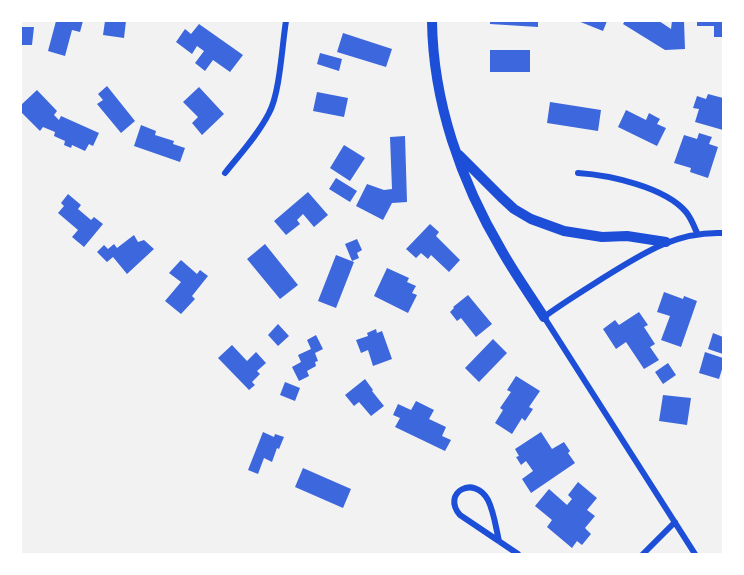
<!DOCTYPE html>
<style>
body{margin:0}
#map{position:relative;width:744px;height:575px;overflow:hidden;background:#f2f2f2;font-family:Lora,serif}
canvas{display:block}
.frame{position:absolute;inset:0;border:22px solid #fff;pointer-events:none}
</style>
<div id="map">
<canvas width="744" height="575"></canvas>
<div class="frame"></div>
</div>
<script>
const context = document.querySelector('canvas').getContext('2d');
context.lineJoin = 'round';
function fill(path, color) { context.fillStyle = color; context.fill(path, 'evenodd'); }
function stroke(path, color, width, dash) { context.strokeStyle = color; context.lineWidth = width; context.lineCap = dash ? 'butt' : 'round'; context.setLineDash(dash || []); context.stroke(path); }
fill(new Path2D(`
 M 56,21 L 83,21 L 80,32 L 72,30 L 65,56 L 48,51 Z
 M 105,21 L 126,21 L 124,38 L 103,35 Z
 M 490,21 L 538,21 L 538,27 L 490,24 Z
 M 578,21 L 607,21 L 603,31 Z
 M 625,21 L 659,21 L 671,29 L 672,21 L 684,21 L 685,49 L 665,50 L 623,24 Z
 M 697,21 L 723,21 L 723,37 L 714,37 L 714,26 L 697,26 Z
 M 199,24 L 243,55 L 230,72 L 213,60 L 205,71 L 195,63 L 204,51 L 197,46 L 192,54 L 176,42 L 185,29 L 191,34 Z
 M 21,27 L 34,27 L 32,45 L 21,45 Z
 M 343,33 L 392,49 L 386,67 L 337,52 Z
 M 490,50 L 530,50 L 530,72 L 490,72 Z
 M 320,53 L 342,59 L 339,71 L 317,64 Z
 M 107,86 L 135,121 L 121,133 L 97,104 L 103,100 L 98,94 Z
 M 199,87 L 224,114 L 202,135 L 192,123 L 198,117 L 183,102 Z
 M 37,90 L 57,111 L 54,115 L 59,120 L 61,116 L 99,133 L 93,146 L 89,144 L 85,151 L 72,145 L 71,148 L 64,145 L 65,141 L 54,136 L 55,132 L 43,127 L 40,131 L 21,112 L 21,105 Z
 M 317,92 L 348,98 L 344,117 L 313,111 Z
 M 708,94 L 723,98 L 723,130 L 695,122 L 699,109 L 693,108 L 697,96 L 706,99 Z
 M 550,102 L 601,110 L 598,131 L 547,123 Z
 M 626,110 L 646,120 L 649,113 L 660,119 L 657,124 L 666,128 L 657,146 L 618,127 Z
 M 141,125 L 156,131 L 155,135 L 174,141 L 173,144 L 185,148 L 180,162 L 134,146 Z
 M 699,133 L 712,137 L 709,144 L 718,147 L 708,178 L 690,172 L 691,168 L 674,163 L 684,135 L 697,139 Z
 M 405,136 L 407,202 L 392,203 L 383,220 L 356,206 L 367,184 L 384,190 L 392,189 L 390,137 Z
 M 344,145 L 365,158 L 350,181 L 330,168 Z
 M 336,178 L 357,191 L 350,202 L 329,189 Z
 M 308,192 L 328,215 L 314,227 L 303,214 L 297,220 L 300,224 L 286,235 L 274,221 Z
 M 68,194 L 81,205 L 78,209 L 91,220 L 94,217 L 103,224 L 84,247 L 72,237 L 78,230 L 58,213 L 64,206 L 61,203 Z
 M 430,224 L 439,232 L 436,236 L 460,260 L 449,272 L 431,255 L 428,259 L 421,253 L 416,258 L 406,249 Z
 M 134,235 L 138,242 L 144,240 L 154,249 L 127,274 L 113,257 L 107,262 L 97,252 L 104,245 L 108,249 L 114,244 L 117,248 Z
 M 357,239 L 362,250 L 357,253 L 359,258 L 352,261 L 345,244 Z
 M 265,244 L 298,285 L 280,299 L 247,259 Z
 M 336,255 L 354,262 L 336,308 L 318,301 Z
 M 181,260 L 197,274 L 200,270 L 208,276 L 192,296 L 195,299 L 181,314 L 165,301 L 181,282 L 169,273 Z
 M 387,268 L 409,278 L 407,282 L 416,286 L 412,293 L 417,295 L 408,313 L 374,296 Z
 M 664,292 L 683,299 L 684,296 L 697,301 L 681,347 L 661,340 L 670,316 L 657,312 Z
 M 468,295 L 492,324 L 476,337 L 461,318 L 457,321 L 450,312 L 454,308 L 453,307 Z
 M 639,312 L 648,325 L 644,327 L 655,344 L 650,347 L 659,360 L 644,369 L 626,342 L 616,349 L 603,329 L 615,320 L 619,325 Z
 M 278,324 L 289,336 L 278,346 L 268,335 Z
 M 376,329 L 377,333 L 382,331 L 392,359 L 373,366 L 368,350 L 361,353 L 356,340 L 368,336 L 367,333 Z
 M 713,333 L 723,337 L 723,354 L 708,349 Z
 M 316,335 L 323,349 L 315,353 L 318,361 L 315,362 L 316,366 L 307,371 L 309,376 L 299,381 L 292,367 L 301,362 L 298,355 L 311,349 L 307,340 Z
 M 493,339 L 507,353 L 479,382 L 465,368 Z
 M 232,345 L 247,361 L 256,352 L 266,363 L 257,371 L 260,374 L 252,382 L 255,385 L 249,390 L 218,358 Z
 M 705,352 L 723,358 L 723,366 L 719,379 L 699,373 Z
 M 668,363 L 676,375 L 663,384 L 655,372 Z
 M 516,376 L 540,391 L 529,407 L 533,409 L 525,421 L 522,418 L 512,434 L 495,423 L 503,410 L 500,408 L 511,392 L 507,390 Z
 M 365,379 L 373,390 L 372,391 L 384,406 L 371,416 L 359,402 L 354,406 L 345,395 Z
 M 285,382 L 300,388 L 295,401 L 280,395 Z
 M 663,395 L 691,398 L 687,425 L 659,421 Z
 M 416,401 L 434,410 L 429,419 L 446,427 L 442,436 L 451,440 L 445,451 L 395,427 L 400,418 L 393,415 L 398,404 L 411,410 Z
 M 263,432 L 274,437 L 275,434 L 284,437 L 279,449 L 277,448 L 272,462 L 264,458 L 258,474 L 248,470 Z
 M 541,432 L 552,449 L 564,442 L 570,451 L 568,453 L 575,463 L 531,493 L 522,479 L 533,471 L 526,461 L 521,465 L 516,457 L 519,456 L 515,449 Z
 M 303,468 L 351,489 L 343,508 L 295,487 Z
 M 578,482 L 597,498 L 587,510 L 595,516 L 585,528 L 591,534 L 582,545 L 577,541 L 572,548 L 547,527 L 552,520 L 535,506 L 549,489 L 567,505 L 572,499 L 568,495 Z`), '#3d67dc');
stroke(new Path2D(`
 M 225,173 C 240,154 258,135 269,113 C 280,93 282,45 286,21
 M 578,173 C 609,175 665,187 686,212 C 691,218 694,226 697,233
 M 499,541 C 496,528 494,512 488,500 C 474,474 441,493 460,515 L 518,554
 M 643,554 L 675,522
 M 695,554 L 544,317 C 563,303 583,291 603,278 C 642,254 675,231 723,233`), '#1d4ed8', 6);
stroke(new Path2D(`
 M 432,21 C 433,102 461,182 502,251 C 515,274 530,295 544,317
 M 459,155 L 501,197 L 514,209 L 531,219 L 564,231 L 602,237 L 627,236 L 666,242`), '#1d4ed8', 10);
</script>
